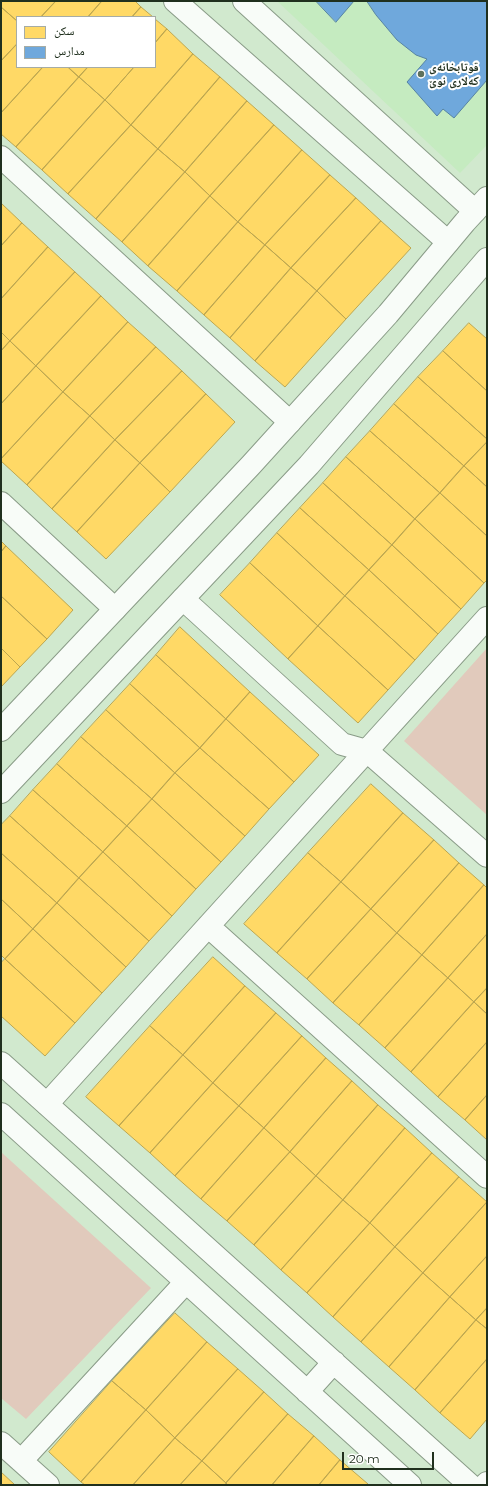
<!DOCTYPE html>
<meta charset="utf-8">
<style>
body{margin:0}
#map{position:relative;width:488px;height:1486px;overflow:hidden;background:#d1e9ce;font-family:Montserrat,"Noto Naskh Arabic",sans-serif}
canvas{display:block}
.frame{position:absolute;inset:0;border:2px solid #20301e;pointer-events:none}
.legend{position:absolute;left:16px;top:16px;width:140px;height:52px;box-sizing:border-box;background:#fff;border:1px solid #a6aca5;margin:0;padding:5px 7px;list-style:none;font-size:12px;color:#20301e}
.legend li{display:flex;align-items:center;gap:8px;height:20px}
.legend b{width:20px;border:1px solid #a6aca5}
.scale{position:absolute;left:342px;top:1452px;width:92px;height:18px;box-sizing:border-box;border:2px solid #20301e;border-top:0;padding-left:5px;font-size:12px;line-height:14px;white-space:nowrap;color:#20301e;-webkit-text-stroke:3px #fff;paint-order:stroke}
</style>
<div id="map">
<canvas width="488" height="1486"></canvas>
<div class="frame"></div>
<ul class="legend">
<li><b style="height:11px;background:#ffd966"></b>سكن</li>
<li><b style="height:11px;background:#6fa8dc"></b>مدارس</li>
</ul>
<div class="scale">20 m</div>
</div>
<script>
const context = document.querySelector('canvas').getContext('2d');
context.lineJoin = 'round';
function fill(path, color) { context.fillStyle = color; context.fill(path, 'evenodd'); }
function stroke(path, color, width, dash) { context.strokeStyle = color; context.lineWidth = width; context.lineCap = dash ? 'butt' : 'round'; context.setLineDash(dash || []); context.stroke(path); }
function drawText(font, color, halo, rows, align = 'center') {
  context.font = font + ' Montserrat,"Noto Naskh Arabic",sans-serif'; context.lineWidth = 4; context.setLineDash([]); context.textBaseline = 'middle'; context.strokeStyle = halo; context.fillStyle = color; for (const [text, x, y, turn = 0] of rows) {
    context.save(); context.translate(x, y); context.rotate((+turn || 0) * Math.PI / 180); context.textAlign = isNaN(turn) ? turn : align; if (halo) context.strokeText(text, 0, 0); context.fillText(text, 0, 0); context.restore();
  }
}
fill(new Path2D(`
 M 277,1 L 487,1 L 487,145 L 460,173 Z`), '#c5ebc0');
fill(new Path2D(`
 M 487,648 L 487,815 L 404,741 Z
 M 1,1152 L 151,1288 L 26,1419 L 1,1398 Z`), '#e1cabc');
const homes = new Path2D(`
 M 1,1 L 56,1 L 41,17 L 17,17 L 17,21 L 1,7 Z
 M 56,1 L 102,1 L 88,17 L 41,17 Z
 M 102,1 L 135,1 L 141,7 L 132,17 L 88,17 Z
 M 1,7 L 17,21 L 17,44 L 1,61 Z
 M 141,7 L 153,17 L 132,17 Z
 M 155,19 L 167,29 L 155,43 Z
 M 167,29 L 193,54 L 131,125 L 105,100 L 134,67 L 155,67 L 155,43 Z
 M 17,44 L 17,67 L 43,67 L 1,113 L 1,61 Z
 M 193,54 L 220,77 L 158,149 L 131,125 Z
 M 43,67 L 68,67 L 79,77 L 16,147 L 1,134 L 1,113 Z
 M 68,67 L 88,67 L 79,77 Z
 M 88,67 L 134,67 L 105,100 L 79,77 Z
 M 79,77 L 105,100 L 42,170 L 16,147 Z
 M 220,77 L 247,101 L 185,172 L 158,149 Z
 M 105,100 L 131,125 L 68,194 L 42,170 Z
 M 247,101 L 274,125 L 210,196 L 185,172 Z
 M 131,125 L 158,149 L 96,219 L 68,194 Z
 M 274,125 L 302,150 L 238,222 L 210,196 Z
 M 158,149 L 185,172 L 122,242 L 96,219 Z
 M 302,150 L 330,175 L 265,245 L 238,222 Z
 M 185,172 L 210,196 L 148,266 L 122,242 Z
 M 330,175 L 356,198 L 291,268 L 265,245 Z
 M 210,196 L 238,222 L 177,291 L 148,266 Z
 M 356,198 L 381,221 L 317,291 L 291,268 Z
 M 1,203 L 22,223 L 1,246 Z
 M 381,221 L 411,248 L 346,319 L 317,291 Z
 M 238,222 L 265,245 L 204,315 L 177,291 Z
 M 22,223 L 48,247 L 1,299 L 1,246 Z
 M 265,245 L 291,268 L 230,338 L 204,315 Z
 M 48,247 L 75,272 L 10,341 L 1,332 L 1,299 Z
 M 291,268 L 317,291 L 255,361 L 230,338 Z
 M 75,272 L 101,296 L 36,366 L 10,341 Z
 M 317,291 L 346,319 L 285,387 L 255,361 Z
 M 101,296 L 128,322 L 63,392 L 36,366 Z
 M 128,322 L 156,347 L 90,416 L 63,392 Z
 M 469,323 L 487,339 L 487,391 L 443,351 Z
 M 1,332 L 10,341 L 1,351 Z
 M 10,341 L 36,366 L 1,404 L 1,351 Z
 M 156,347 L 182,371 L 115,440 L 90,416 Z
 M 443,351 L 487,391 L 487,439 L 418,377 Z
 M 36,366 L 63,392 L 1,459 L 1,404 Z
 M 182,371 L 206,394 L 140,463 L 115,440 Z
 M 418,377 L 487,439 L 487,442 L 464,466 L 394,404 Z
 M 63,392 L 90,416 L 27,485 L 1,461 L 1,459 Z
 M 206,394 L 235,422 L 170,492 L 140,463 Z
 M 394,404 L 464,466 L 440,493 L 370,431 Z
 M 90,416 L 115,440 L 52,509 L 27,485 Z
 M 370,431 L 440,493 L 415,519 L 346,457 Z
 M 115,440 L 140,463 L 77,532 L 52,509 Z
 M 487,442 L 487,487 L 464,466 Z
 M 346,457 L 415,519 L 392,545 L 323,483 Z
 M 140,463 L 170,492 L 106,559 L 77,532 Z
 M 464,466 L 487,487 L 487,536 L 440,493 Z
 M 323,483 L 392,545 L 369,570 L 300,508 Z
 M 440,493 L 487,536 L 487,580 L 484,583 L 415,519 Z
 M 300,508 L 369,570 L 345,596 L 277,533 Z
 M 415,519 L 484,583 L 461,609 L 392,545 Z
 M 277,533 L 345,596 L 318,626 L 250,563 Z
 M 1,541 L 6,546 L 1,552 Z
 M 392,545 L 461,609 L 438,634 L 369,570 Z
 M 6,546 L 73,610 L 47,639 L 1,596 L 1,552 Z
 M 250,563 L 318,626 L 288,659 L 220,595 Z
 M 369,570 L 438,634 L 415,660 L 345,596 Z
 M 1,596 L 47,639 L 20,667 L 1,648 Z
 M 345,596 L 415,660 L 388,690 L 318,626 Z
 M 318,626 L 388,690 L 358,723 L 288,659 Z
 M 180,627 L 250,692 L 226,719 L 156,655 Z
 M 1,648 L 20,667 L 1,687 Z
 M 156,655 L 226,719 L 200,748 L 130,684 Z
 M 130,684 L 200,748 L 175,773 L 106,710 Z
 M 250,692 L 319,755 L 294,782 L 226,719 Z
 M 106,710 L 175,773 L 152,799 L 81,737 Z
 M 226,719 L 294,782 L 269,809 L 200,748 Z
 M 81,737 L 152,799 L 127,826 L 57,764 Z
 M 200,748 L 269,809 L 245,836 L 175,773 Z
 M 57,764 L 127,826 L 103,852 L 33,790 Z
 M 175,773 L 245,836 L 221,862 L 152,799 Z
 M 371,784 L 403,813 L 341,882 L 308,853 Z
 M 33,790 L 103,852 L 79,878 L 10,816 Z
 M 152,799 L 221,862 L 196,889 L 127,826 Z
 M 403,813 L 434,840 L 371,909 L 341,882 Z
 M 10,816 L 79,878 L 57,903 L 1,853 L 1,825 Z
 M 127,826 L 196,889 L 172,916 L 103,852 Z
 M 434,840 L 459,863 L 397,933 L 371,909 Z
 M 103,852 L 172,916 L 149,941 L 79,878 Z
 M 1,853 L 57,903 L 33,929 L 1,899 Z
 M 308,853 L 341,882 L 277,953 L 244,924 Z
 M 459,863 L 484,885 L 422,955 L 397,933 Z
 M 79,878 L 149,941 L 126,967 L 57,903 Z
 M 341,882 L 371,909 L 307,979 L 277,953 Z
 M 484,885 L 487,888 L 487,934 L 448,978 L 422,955 Z
 M 1,899 L 33,929 L 5,959 L 1,955 Z
 M 57,903 L 126,967 L 102,993 L 33,929 Z
 M 371,909 L 397,933 L 333,1003 L 307,979 Z
 M 33,929 L 102,993 L 75,1023 L 5,959 Z
 M 397,933 L 422,955 L 359,1025 L 333,1003 Z
 M 487,934 L 487,988 L 474,1002 L 448,978 Z
 M 422,955 L 448,978 L 385,1048 L 359,1025 Z
 M 213,957 L 245,986 L 183,1055 L 150,1026 Z
 M 5,959 L 75,1023 L 45,1056 L 1,1016 L 1,963 Z
 M 448,978 L 474,1002 L 411,1072 L 385,1048 Z
 M 245,986 L 276,1013 L 213,1083 L 183,1055 Z
 M 487,988 L 487,1014 L 474,1002 Z
 M 474,1002 L 487,1014 L 487,1042 L 438,1097 L 411,1072 Z
 M 276,1013 L 302,1036 L 239,1106 L 213,1083 Z
 M 150,1026 L 183,1055 L 119,1126 L 86,1097 Z
 M 302,1036 L 326,1058 L 264,1128 L 239,1106 Z
 M 487,1042 L 487,1095 L 465,1120 L 438,1097 Z
 M 183,1055 L 213,1083 L 150,1153 L 119,1126 Z
 M 326,1058 L 352,1081 L 290,1152 L 264,1128 Z
 M 352,1081 L 378,1105 L 316,1176 L 290,1152 Z
 M 213,1083 L 239,1106 L 175,1176 L 150,1153 Z
 M 487,1095 L 487,1140 L 465,1120 Z
 M 378,1105 L 405,1128 L 343,1200 L 316,1176 Z
 M 239,1106 L 264,1128 L 201,1199 L 175,1176 Z
 M 264,1128 L 290,1152 L 227,1221 L 201,1199 Z
 M 405,1128 L 432,1153 L 370,1223 L 343,1200 Z
 M 290,1152 L 316,1176 L 254,1245 L 227,1221 Z
 M 432,1153 L 459,1177 L 395,1247 L 370,1223 Z
 M 316,1176 L 343,1200 L 281,1270 L 254,1245 Z
 M 459,1177 L 487,1202 L 423,1273 L 395,1247 Z
 M 343,1200 L 370,1223 L 307,1293 L 281,1270 Z
 M 487,1202 L 487,1256 L 450,1297 L 423,1273 Z
 M 370,1223 L 395,1247 L 333,1317 L 307,1293 Z
 M 395,1247 L 423,1273 L 361,1342 L 333,1317 Z
 M 487,1256 L 487,1308 L 476,1320 L 450,1297 Z
 M 423,1273 L 450,1297 L 389,1367 L 361,1342 Z
 M 450,1297 L 476,1320 L 415,1390 L 389,1367 Z
 M 487,1308 L 487,1329 L 476,1320 Z
 M 175,1313 L 207,1342 L 146,1410 L 112,1381 Z
 M 476,1320 L 487,1329 L 487,1359 L 440,1413 L 415,1390 Z
 M 207,1342 L 238,1369 L 175,1438 L 146,1410 Z
 M 487,1359 L 487,1419 L 470,1439 L 440,1413 Z
 M 238,1369 L 264,1392 L 202,1461 L 175,1438 Z
 M 112,1381 L 146,1410 L 81,1482 L 49,1452 Z
 M 264,1392 L 288,1414 L 226,1483 L 202,1461 Z
 M 146,1410 L 175,1438 L 133,1485 L 85,1485 L 81,1482 Z
 M 288,1414 L 314,1436 L 272,1485 L 228,1485 L 226,1483 Z
 M 314,1436 L 340,1460 L 319,1485 L 272,1485 Z
 M 175,1438 L 202,1461 L 180,1485 L 133,1485 Z
 M 340,1460 L 368,1484 L 367,1485 L 319,1485 Z
 M 202,1461 L 226,1483 L 225,1485 L 180,1485 Z
 M 1,1472 L 15,1485 L 1,1485 Z`);
fill(homes, '#ffd966');
stroke(homes, '#bca650', 1);
const schools = new Path2D(`
 M 316,1 L 354,1 L 336,22 Z
 M 367,1 L 487,1 L 487,80 L 454,118 L 443,109 L 437,116 L 407,82 L 427,59 L 416,55 L 397,40 L 376,15 Z`);
fill(schools, '#6fa8dc');
stroke(schools, '#5784a3', 1);
const minor = new Path2D(`
 M 175,1 L 448,242
 M 244,1 L 475,211
 M 1,157 L 290,422
 M 1,503 L 115,609
 M 183,599 L 342,744 L 367,751 L 487,856
 M 208,926 L 487,1177
 M 47,1104 L 487,618
 M 1,1443 L 48,1485
 M 21,1461 L 186,1282
 M 485,1485 L 487,1483`);
const tertiary = new Path2D(`
 M 1,730 L 251,465 L 388,314 L 465,222 L 487,198
 M 1,792 L 309,465 L 487,259
 M 1,1063 L 470,1485
 M 1,1114 L 410,1485
 M 307,1392 L 334,1362`);
stroke(minor, '#899b87', 24);
stroke(tertiary, '#899b87', 24);
stroke(minor, '#f8fcf8', 22);
stroke(tertiary, '#f8fcf8', 22);
for (const [x, y, r, color] of [
 [421,74,4,"#5e715c"]
]) { const dot = new Path2D(); dot.arc(x, y, r, 0, 2 * Math.PI); context.fillStyle = color; context.fill(dot); stroke(dot, '#fff', 1.5); }
drawText('bold 12px', '#20301e', '#fff', [
 ["قوتابخانەی",429,67],
 ["کەلاری نوێ",429,81]
], 'left');
</script>
